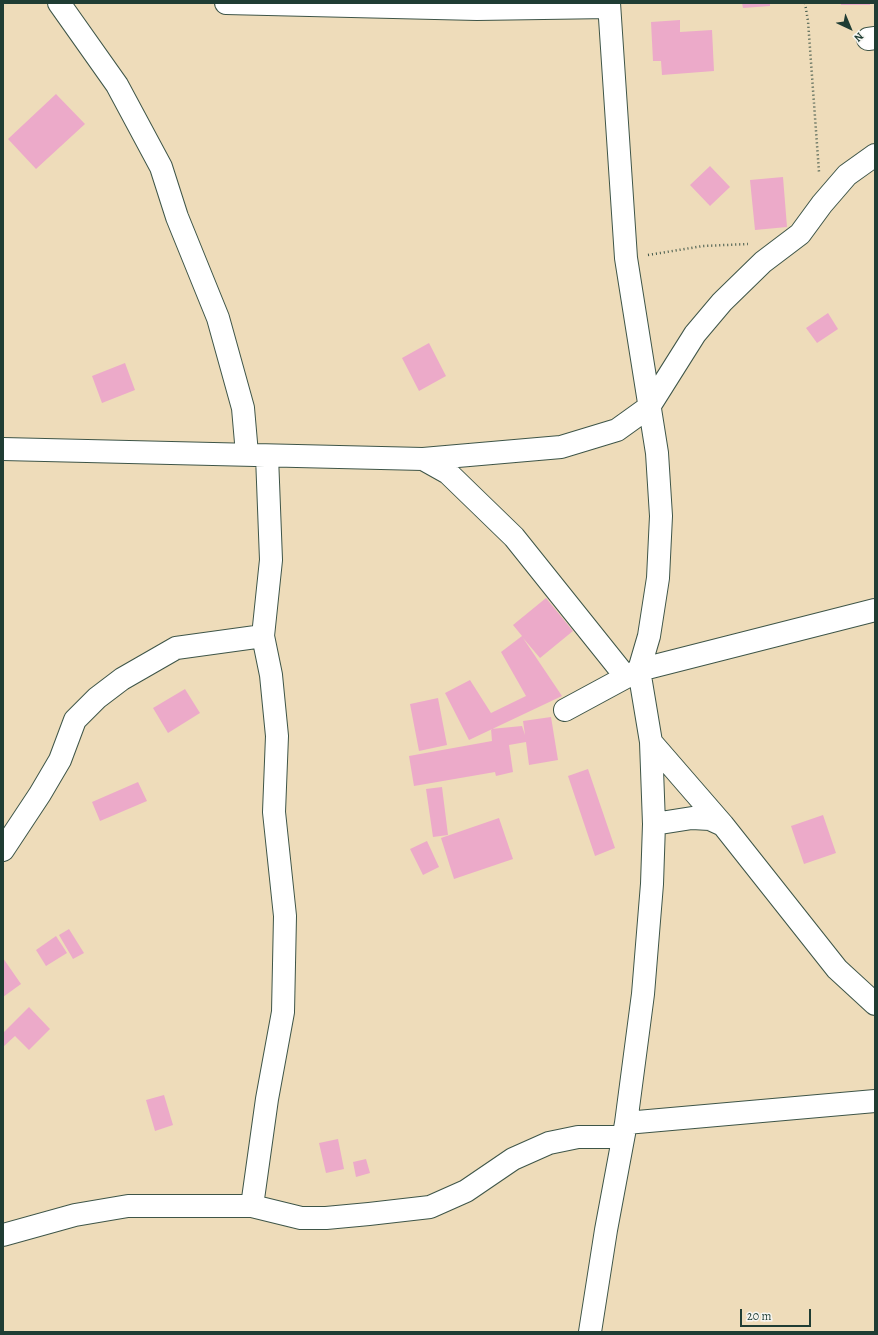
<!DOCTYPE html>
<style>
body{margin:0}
#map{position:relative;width:878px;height:1335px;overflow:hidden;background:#eedcba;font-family:Alegreya,serif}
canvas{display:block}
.frame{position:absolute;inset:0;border:4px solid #1f3d34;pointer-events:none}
.north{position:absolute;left:830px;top:8px;width:40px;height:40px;-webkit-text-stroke:3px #f6f6f2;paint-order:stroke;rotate:136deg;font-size:11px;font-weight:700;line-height:16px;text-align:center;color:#1f3d34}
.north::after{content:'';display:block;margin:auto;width:14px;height:18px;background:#1f3d34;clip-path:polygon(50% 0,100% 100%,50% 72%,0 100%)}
.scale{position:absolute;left:740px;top:1309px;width:71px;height:18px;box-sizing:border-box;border:2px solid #1f3d34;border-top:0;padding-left:5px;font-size:12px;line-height:14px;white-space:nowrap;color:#1f3d34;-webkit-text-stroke:3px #f6f6f2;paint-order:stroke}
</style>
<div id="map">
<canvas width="878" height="1335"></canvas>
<div class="frame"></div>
<div class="north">N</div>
<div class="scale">20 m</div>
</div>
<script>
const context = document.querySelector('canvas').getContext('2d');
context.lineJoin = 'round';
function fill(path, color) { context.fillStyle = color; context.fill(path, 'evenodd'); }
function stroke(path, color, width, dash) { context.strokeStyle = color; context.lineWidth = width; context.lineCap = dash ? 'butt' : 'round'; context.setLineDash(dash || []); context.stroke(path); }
fill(new Path2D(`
 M 742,3 L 770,3 L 770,6 L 743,8 Z
 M 841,3 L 870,3 L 870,5 L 841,5 Z
 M 680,20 L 680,32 L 712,30 L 714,71 L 662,75 L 661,61 L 653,61 L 651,22 Z
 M 56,94 L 85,124 L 36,169 L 8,139 Z
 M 710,166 L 730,187 L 710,206 L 690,185 Z
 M 783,177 L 787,227 L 755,230 L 750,180 Z
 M 828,313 L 838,329 L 817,343 L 806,328 Z
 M 429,343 L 446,376 L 419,391 L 402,358 Z
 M 125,363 L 135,390 L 102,403 L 92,376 Z
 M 546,598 L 573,631 L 540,658 L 523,638 L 562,696 L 469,740 L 445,693 L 470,680 L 491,713 L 526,696 L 501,652 L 522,636 L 513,625 Z
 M 185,689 L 200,713 L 168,733 L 153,708 Z
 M 438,698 L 447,745 L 419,751 L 410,704 Z
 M 551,717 L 558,760 L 529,765 L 526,742 L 509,745 L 513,772 L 496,776 L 495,772 L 414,786 L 409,756 L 492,741 L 491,729 L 522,726 L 525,735 L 523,721 Z
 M 588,769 L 615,848 L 595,856 L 568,776 Z
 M 138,782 L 147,801 L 100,821 L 92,802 Z
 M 442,787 L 448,835 L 433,837 L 426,789 Z
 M 823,815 L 836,853 L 804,864 L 791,826 Z
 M 499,818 L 513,859 L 454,879 L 441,838 Z
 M 427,841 L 439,867 L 423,875 L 410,849 Z
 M 69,929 L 84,953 L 73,959 L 59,935 Z
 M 56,936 L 67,953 L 46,966 L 36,950 Z
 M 3,958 L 21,984 L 3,997 Z
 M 29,1007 L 50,1029 L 29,1050 L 15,1036 L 3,1047 L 3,1033 Z
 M 164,1095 L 173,1125 L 155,1131 L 146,1100 Z
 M 338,1139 L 344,1169 L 326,1173 L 319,1143 Z
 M 366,1159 L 370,1173 L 356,1177 L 353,1162 Z`), '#ecaac9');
const minor = new Path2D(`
 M 59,3 L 117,85 L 161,167 L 177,217 L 218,318 L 243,408 L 247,454
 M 226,3 L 477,9 L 609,7
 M 868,39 L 875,38
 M 3,449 L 423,459 L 561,447 L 617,430 L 649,407 L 695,334 L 722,302 L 763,262 L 800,234 L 822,204 L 847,175 L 875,155
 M 423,459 L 448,473 L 514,537 L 626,677
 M 565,710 L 639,670 L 875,610
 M 651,742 L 723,825
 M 654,824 L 692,818 L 710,819 L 723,825 L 837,969 L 875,1004
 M 3,850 L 40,794 L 60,760 L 75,720 L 97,698 L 122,679 L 176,648 L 263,636
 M 626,1123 L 875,1101
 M 252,1206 L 267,1099 L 283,1012 L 285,916 L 274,812 L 277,736 L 271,675 L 263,636 L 271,560 L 267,456
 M 3,1235 L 75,1215 L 128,1206 L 252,1206 L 301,1218 L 326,1218 L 369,1214 L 430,1207 L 466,1191 L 513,1159 L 549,1143 L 578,1137 L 623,1137
 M 590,1332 L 606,1230 L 626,1123 L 643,994 L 652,884 L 654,824 L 651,742 L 639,670 L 649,636 L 658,578 L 661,516 L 657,453 L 626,258 L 609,3`);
stroke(minor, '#3e5548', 24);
stroke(new Path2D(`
 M 805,3 L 808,21 L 819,172
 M 648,255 L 703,246 L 748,244`), '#3e5548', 2.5, [1, 3]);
stroke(minor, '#fff', 22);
</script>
